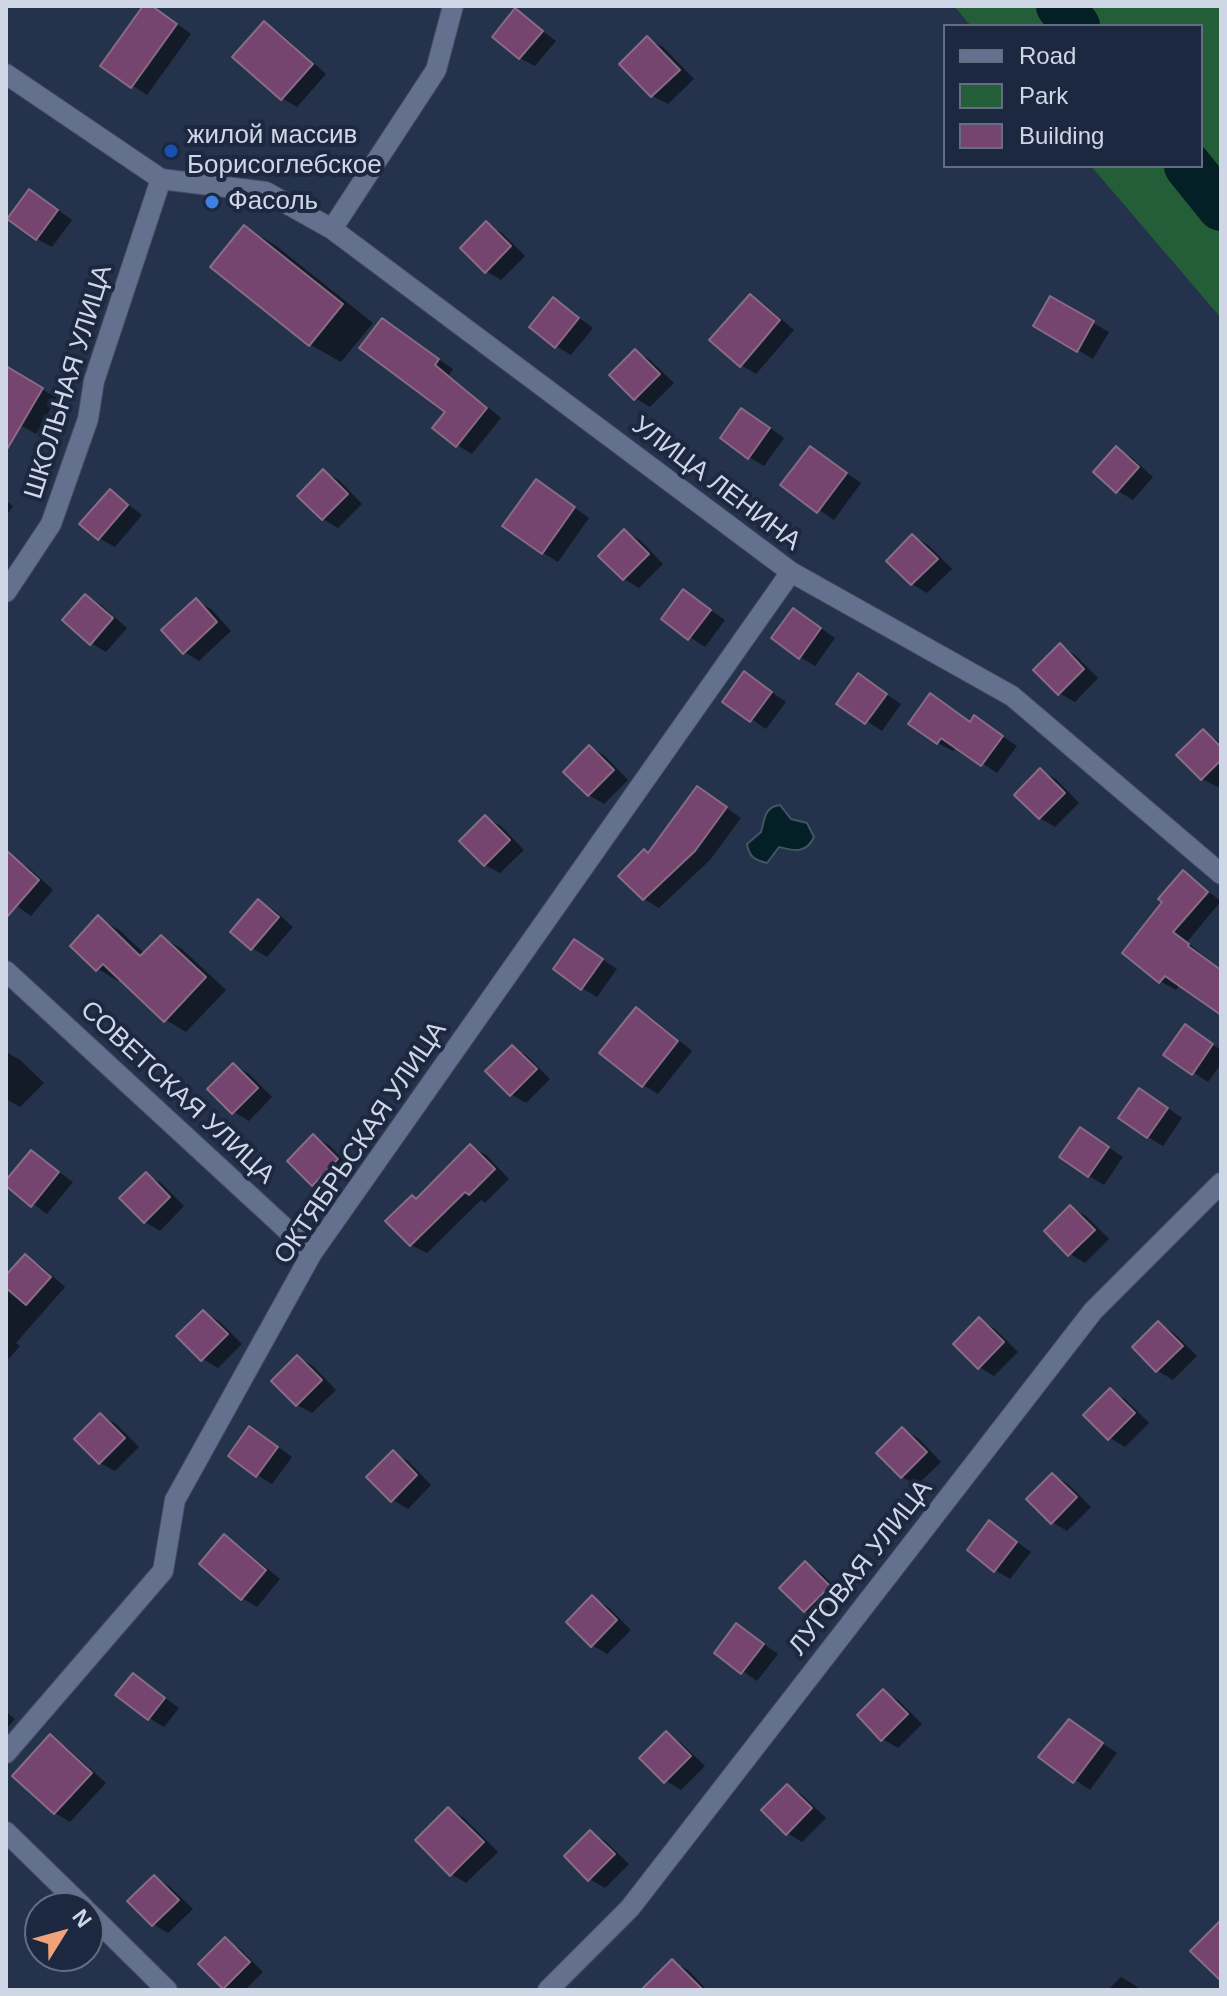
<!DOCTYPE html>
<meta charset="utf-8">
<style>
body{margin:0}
#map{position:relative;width:1227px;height:1996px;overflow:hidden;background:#25324b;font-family:Arial,sans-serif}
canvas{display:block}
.frame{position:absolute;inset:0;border:8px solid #cfd7e7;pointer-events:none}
.legend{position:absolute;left:943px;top:24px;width:260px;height:144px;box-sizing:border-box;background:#1c2740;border:2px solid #646d83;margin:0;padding:10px 14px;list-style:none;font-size:24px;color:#cfd7e7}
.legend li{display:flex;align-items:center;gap:16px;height:40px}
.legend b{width:40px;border:2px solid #646d83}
.north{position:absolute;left:24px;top:1892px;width:80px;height:80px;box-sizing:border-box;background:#1c2740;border:2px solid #646d83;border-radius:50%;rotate:53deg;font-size:22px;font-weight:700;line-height:32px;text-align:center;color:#cfd7e7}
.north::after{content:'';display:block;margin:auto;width:28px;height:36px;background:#f0a27a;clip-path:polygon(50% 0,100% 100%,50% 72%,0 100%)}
</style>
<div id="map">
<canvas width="1227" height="1996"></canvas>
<div class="frame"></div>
<ul class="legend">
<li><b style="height:10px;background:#63718e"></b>Road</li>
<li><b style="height:22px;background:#245e39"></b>Park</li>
<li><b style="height:22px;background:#76456f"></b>Building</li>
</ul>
<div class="north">N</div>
</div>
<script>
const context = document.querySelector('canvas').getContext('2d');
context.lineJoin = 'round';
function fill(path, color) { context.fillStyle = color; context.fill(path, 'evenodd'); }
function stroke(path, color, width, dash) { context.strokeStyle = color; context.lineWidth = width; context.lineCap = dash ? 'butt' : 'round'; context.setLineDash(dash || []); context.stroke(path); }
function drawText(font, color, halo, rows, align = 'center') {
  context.font = font + ' Arial,sans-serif'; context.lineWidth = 8; context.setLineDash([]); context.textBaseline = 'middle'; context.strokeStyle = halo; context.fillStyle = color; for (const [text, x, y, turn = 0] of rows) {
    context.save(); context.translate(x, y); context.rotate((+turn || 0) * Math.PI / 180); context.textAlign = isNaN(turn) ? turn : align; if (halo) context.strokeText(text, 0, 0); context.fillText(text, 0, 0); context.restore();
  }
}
fill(new Path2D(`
 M 954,6 L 1221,6 L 1221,318 L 1091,166 L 1201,166 L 1201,26 L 971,26 Z`), '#245e39');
const water = new Path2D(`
 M 780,805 L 791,819 L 807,823 L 814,837 C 806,854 795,851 779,847 L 767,863 C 755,860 749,857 747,844 L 761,832 C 765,819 764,807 780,805 Z`);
fill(water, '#041f26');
stroke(water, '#415660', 2);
fill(new Path2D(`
 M 146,6 L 162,13 L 191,34 L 147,95 L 103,66 Z
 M 516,11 L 556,41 L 535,66 L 520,58 Z
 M 264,24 L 279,32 L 326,74 L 297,107 L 282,98 Z
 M 648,39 L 663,47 L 694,79 L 668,104 L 653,96 L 622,64 Z
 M 45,201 L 72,220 L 52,247 L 37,239 Z
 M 486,224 L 502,233 L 525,256 L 501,280 L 486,271 Z
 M 244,227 L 275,245 L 373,323 L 341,362 L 311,345 L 213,266 Z
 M 750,296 L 765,305 L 794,330 L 756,374 L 741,365 Z
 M 1051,299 L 1109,332 L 1093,359 L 1036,325 Z
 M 554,300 L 593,328 L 571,355 L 556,346 Z
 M 382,320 L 453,369 L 449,375 L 501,418 L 472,454 L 457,445 L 448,412 Z
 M 635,351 L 650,360 L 674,383 L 650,407 L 635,398 Z
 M 12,372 L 57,398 L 36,434 L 6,417 L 6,382 Z
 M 757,419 L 784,438 L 764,466 L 749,457 Z
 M 810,448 L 861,483 L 834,520 L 783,485 Z
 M 1116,448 L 1131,457 L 1153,477 L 1133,500 L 1118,491 Z
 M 324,472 L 339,480 L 362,504 L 338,528 L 323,519 Z
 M 110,491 L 142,515 L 115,547 L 99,538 Z
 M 552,491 L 589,518 L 558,562 L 543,553 Z
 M 6,501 L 13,506 L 6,516 Z
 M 625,532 L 640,540 L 663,564 L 639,588 L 624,579 L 601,556 Z
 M 913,536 L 928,545 L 952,569 L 927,593 L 912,584 Z
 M 684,592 L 725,620 L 705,647 L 663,619 Z
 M 86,597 L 101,605 L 127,628 L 106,652 L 91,643 Z
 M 196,601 L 211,609 L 231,631 L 199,661 L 184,652 Z
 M 808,619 L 835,638 L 815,666 L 800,657 Z
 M 1060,646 L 1075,655 L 1098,678 L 1075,702 L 1059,693 Z
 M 759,683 L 786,702 L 766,729 L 725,701 Z
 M 873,685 L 901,704 L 882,731 L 839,703 Z
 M 975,718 L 1017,746 L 997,773 L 957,746 L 953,751 L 938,743 L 911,723 L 971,723 Z
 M 1203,731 L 1221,743 L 1221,784 L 1218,787 L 1202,779 Z
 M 590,747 L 605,756 L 628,780 L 604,804 L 589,795 Z
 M 1041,771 L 1056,779 L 1079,803 L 1055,827 L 1040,818 Z
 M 698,788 L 741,818 L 710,860 L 659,908 L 644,899 L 649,855 Z
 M 486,818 L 501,826 L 524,850 L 500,873 L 485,865 Z
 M 14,859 L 29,868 L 53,890 L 31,916 L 6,898 L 6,868 Z
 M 1183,873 L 1221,901 L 1187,942 L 1221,970 L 1221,1012 L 1180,984 L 1176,990 L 1160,981 Z
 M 259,901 L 274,910 L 293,927 L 267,957 L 252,948 Z
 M 98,918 L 119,930 L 145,954 L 161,937 L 182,949 L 226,990 L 186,1032 L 166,1020 L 121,978 L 118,981 L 98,969 Z
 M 575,941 L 617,969 L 597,997 L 582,988 Z
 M 637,1009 L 652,1018 L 692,1051 L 658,1094 L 643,1085 Z
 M 1200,1036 L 1221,1050 L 1221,1064 L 1208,1082 L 1166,1054 Z
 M 512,1047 L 527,1056 L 550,1079 L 526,1103 L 511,1094 Z
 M 6,1052 L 20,1060 L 44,1083 L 20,1107 L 6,1099 Z
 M 234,1065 L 249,1074 L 272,1097 L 249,1121 L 234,1112 Z
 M 1155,1099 L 1182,1118 L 1163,1146 L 1148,1137 Z
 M 1081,1129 L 1123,1157 L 1104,1185 L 1089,1176 Z
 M 314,1137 L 329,1145 L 352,1169 L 328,1193 L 313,1184 Z
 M 471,1147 L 486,1155 L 509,1179 L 485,1203 L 481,1200 L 427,1253 L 411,1245 L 417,1200 Z
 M 32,1152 L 73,1182 L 47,1214 L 6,1184 Z
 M 146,1174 L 161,1183 L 184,1206 L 160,1231 L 145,1222 Z
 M 1070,1207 L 1086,1216 L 1109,1239 L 1085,1263 L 1070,1254 Z
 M 25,1257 L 40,1265 L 65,1287 L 16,1343 L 20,1346 L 6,1362 L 6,1278 Z
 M 203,1312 L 219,1321 L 242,1344 L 218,1368 L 203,1359 Z
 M 980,1320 L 995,1329 L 1018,1352 L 994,1376 L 979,1367 Z
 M 1158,1324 L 1174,1333 L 1197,1356 L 1173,1380 L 1158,1371 L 1135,1347 Z
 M 298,1357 L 313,1366 L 336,1390 L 312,1413 L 297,1405 Z
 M 1110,1391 L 1125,1399 L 1149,1423 L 1125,1447 L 1110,1438 Z
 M 100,1415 L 116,1424 L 139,1447 L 115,1471 L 100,1463 Z
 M 902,1429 L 918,1438 L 941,1462 L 917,1485 L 902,1477 Z
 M 265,1437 L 292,1457 L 272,1484 L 257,1475 Z
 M 393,1453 L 408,1461 L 431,1485 L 408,1509 L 393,1500 Z
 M 1052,1475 L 1068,1484 L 1091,1507 L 1067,1531 L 1052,1522 Z
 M 990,1523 L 1031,1552 L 1010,1579 L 995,1570 Z
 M 225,1537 L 240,1546 L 280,1579 L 257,1607 L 242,1598 Z
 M 806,1564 L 821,1573 L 844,1596 L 820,1620 L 805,1611 L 782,1588 Z
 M 593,1598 L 608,1607 L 631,1630 L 607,1654 L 592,1645 Z
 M 737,1625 L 778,1654 L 757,1681 L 716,1652 Z
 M 133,1675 L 179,1708 L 164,1727 L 149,1718 Z
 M 883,1692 L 898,1700 L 922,1724 L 898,1748 L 883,1739 Z
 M 6,1712 L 15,1719 L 6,1729 Z
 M 1070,1721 L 1117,1753 L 1090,1790 L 1041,1757 Z
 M 666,1734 L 681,1743 L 705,1766 L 681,1790 L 666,1781 Z
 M 50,1737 L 65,1746 L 106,1783 L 70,1822 L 55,1813 Z
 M 787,1786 L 802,1795 L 826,1818 L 802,1842 L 787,1833 Z
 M 449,1809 L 464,1818 L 498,1852 L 466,1883 L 451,1874 Z
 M 590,1832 L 605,1841 L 629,1864 L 605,1888 L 589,1879 Z
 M 154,1877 L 169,1886 L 193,1909 L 168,1933 L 153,1924 Z
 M 225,1940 L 240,1949 L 263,1972 L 245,1990 L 229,1990 L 224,1987 Z
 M 672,1962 L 688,1970 L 707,1990 L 653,1990 Z
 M 1121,1977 L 1136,1986 L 1140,1990 L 1108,1990 Z`), '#0007');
stroke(new Path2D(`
 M 1060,6 L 1076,26
 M 1188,166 L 1221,207`), '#041f26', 48);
const building = new Path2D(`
 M 143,6 L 152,6 L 177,24 L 131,88 L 100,66 Z
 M 515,8 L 543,31 L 519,59 L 492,37 Z
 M 264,21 L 313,64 L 281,100 L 232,57 Z
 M 647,36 L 680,70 L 651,97 L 619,64 Z
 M 29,189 L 58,210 L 36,240 L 7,219 Z
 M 486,221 L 511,246 L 485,273 L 460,248 Z
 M 244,225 L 343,304 L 309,346 L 210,267 Z
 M 750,294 L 780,320 L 740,367 L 709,340 Z
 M 1050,296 L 1094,321 L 1077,352 L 1033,326 Z
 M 553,297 L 579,318 L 555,348 L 529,327 Z
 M 382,318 L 439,359 L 435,365 L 487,408 L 456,447 L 432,428 L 445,412 L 359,348 Z
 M 635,349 L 660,374 L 634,400 L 609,375 Z
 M 6,366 L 43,388 L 6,451 Z
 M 741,408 L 770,428 L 748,459 L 720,438 Z
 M 810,446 L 847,473 L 817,513 L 780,485 Z
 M 1116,446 L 1139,467 L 1116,493 L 1093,472 Z
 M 323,469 L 348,494 L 322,520 L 297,496 Z
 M 536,479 L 575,507 L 542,554 L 502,526 Z
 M 110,489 L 128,505 L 98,540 L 79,524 Z
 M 624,529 L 649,554 L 623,580 L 598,556 Z
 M 912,534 L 938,559 L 911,585 L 886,561 Z
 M 683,589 L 711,610 L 688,640 L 661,619 Z
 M 85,594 L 113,618 L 90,645 L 62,620 Z
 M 196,598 L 217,622 L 183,654 L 161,630 Z
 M 793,608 L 821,628 L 799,659 L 771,638 Z
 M 1060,643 L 1084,669 L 1058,695 L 1033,670 Z
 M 744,671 L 772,692 L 750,722 L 722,702 Z
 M 858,673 L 887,694 L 865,724 L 836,704 Z
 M 930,693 L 970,722 L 974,715 L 1003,736 L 981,766 L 941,738 L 937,744 L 908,724 Z
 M 1203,729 L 1221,747 L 1221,760 L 1201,780 L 1176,755 Z
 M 589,745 L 614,770 L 588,796 L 563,772 Z
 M 1040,768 L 1065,793 L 1039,819 L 1014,795 Z
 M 697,786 L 727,807 L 695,851 L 643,900 L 618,876 L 644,849 L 648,853 Z
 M 485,815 L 510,840 L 484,866 L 459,841 Z
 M 6,850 L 39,880 L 6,918 Z
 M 1183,870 L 1208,892 L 1173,932 L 1189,944 L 1188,946 L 1221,970 L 1221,1015 L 1165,976 L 1159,983 L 1122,953 L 1162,902 L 1158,899 Z
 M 258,899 L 279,917 L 251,950 L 230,932 Z
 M 98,915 L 140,956 L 161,935 L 206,977 L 164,1022 L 103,964 L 96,971 L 70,946 Z
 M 574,939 L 603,959 L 581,990 L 553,969 Z
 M 636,1007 L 678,1041 L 642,1087 L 599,1053 Z
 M 1185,1024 L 1213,1044 L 1192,1075 L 1163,1055 Z
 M 512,1045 L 537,1069 L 510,1096 L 485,1071 Z
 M 233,1063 L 258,1088 L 232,1114 L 207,1089 Z
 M 1139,1088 L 1168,1108 L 1147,1138 L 1118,1118 Z
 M 1080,1127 L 1109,1147 L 1088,1177 L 1059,1157 Z
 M 313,1134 L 338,1159 L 312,1186 L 287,1161 Z
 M 470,1144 L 495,1169 L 469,1195 L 465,1192 L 410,1246 L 385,1221 L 412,1195 L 416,1199 Z
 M 31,1150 L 59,1172 L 31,1207 L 6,1186 L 6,1180 Z
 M 146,1172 L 170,1197 L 144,1223 L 119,1198 Z
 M 1070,1205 L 1095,1230 L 1068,1256 L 1044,1231 Z
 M 25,1254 L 51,1277 L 26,1305 L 6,1288 L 6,1275 Z
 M 203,1310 L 228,1334 L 201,1361 L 176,1336 Z
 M 979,1317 L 1004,1342 L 978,1369 L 953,1344 Z
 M 1158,1321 L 1183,1346 L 1156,1372 L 1132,1347 Z
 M 297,1355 L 322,1380 L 296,1406 L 271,1381 Z
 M 1110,1388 L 1135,1413 L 1108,1440 L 1083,1415 Z
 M 100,1413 L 125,1438 L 99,1464 L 74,1439 Z
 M 249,1426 L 278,1447 L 256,1477 L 228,1456 Z
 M 902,1427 L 927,1452 L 901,1478 L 876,1453 Z
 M 393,1450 L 417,1475 L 391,1502 L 366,1477 Z
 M 1052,1473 L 1077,1497 L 1051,1524 L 1026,1499 Z
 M 989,1520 L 1017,1542 L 994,1572 L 967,1550 Z
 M 224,1534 L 266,1570 L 241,1600 L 199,1564 Z
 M 805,1561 L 830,1586 L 804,1612 L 779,1588 Z
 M 592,1595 L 617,1620 L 591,1647 L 566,1622 Z
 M 736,1623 L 764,1644 L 741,1674 L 714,1653 Z
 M 133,1673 L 165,1698 L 148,1720 L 115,1695 Z
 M 883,1689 L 908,1714 L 881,1741 L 857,1715 Z
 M 1069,1719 L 1103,1743 L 1073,1783 L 1038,1757 Z
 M 666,1731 L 691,1756 L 664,1783 L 639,1758 Z
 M 50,1734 L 92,1773 L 54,1814 L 12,1776 Z
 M 787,1784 L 812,1808 L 786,1835 L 761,1810 Z
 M 448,1807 L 484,1842 L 450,1876 L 415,1840 Z
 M 590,1830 L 615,1854 L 588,1881 L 564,1856 Z
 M 154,1875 L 179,1900 L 152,1926 L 127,1901 Z
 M 1221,1920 L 1221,1981 L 1190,1951 Z
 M 225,1937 L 250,1962 L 223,1989 L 198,1964 Z
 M 672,1959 L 703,1990 L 641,1990 Z`);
fill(building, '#76456f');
stroke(building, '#876c83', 2);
const minor = new Path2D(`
 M 6,74 L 161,179 L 266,192 L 332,229 L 791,572 L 1012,696 L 1221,874
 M 332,229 L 436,70 L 453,6
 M 6,592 L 51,524 L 88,419 L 94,381 L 161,179
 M 6,971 L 312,1253
 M 6,1753 L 163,1571 L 175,1500 L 312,1253 L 791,572
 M 6,1832 L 84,1908
 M 88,1912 L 167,1990
 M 548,1990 L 630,1908 L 1093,1311 L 1221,1183`);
stroke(minor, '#444e63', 22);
stroke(minor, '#63718e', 20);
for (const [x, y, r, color] of [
 [171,151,8,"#1a4fb4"],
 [212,202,8,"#3f7fe0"]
]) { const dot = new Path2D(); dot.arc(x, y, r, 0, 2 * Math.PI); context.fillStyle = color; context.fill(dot); stroke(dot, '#1c2740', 3); }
drawText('26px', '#cfd7e7', '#1c2740', [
 ["жилой массив",187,136],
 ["Борисоглебское",187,166],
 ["Фасоль",228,202]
], 'left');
drawText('26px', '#cfd7e7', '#1c2740', [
 ["ШКОЛЬНАЯ УЛИЦА",69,382,-73],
 ["УЛИЦА ЛЕНИНА",716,484,37],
 ["СОВЕТСКАЯ УЛИЦА",177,1093,43],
 ["ОКТЯБРЬСКАЯ УЛИЦА",361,1143,-56],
 ["ЛУГОВАЯ УЛИЦА",861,1568,-52]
]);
</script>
